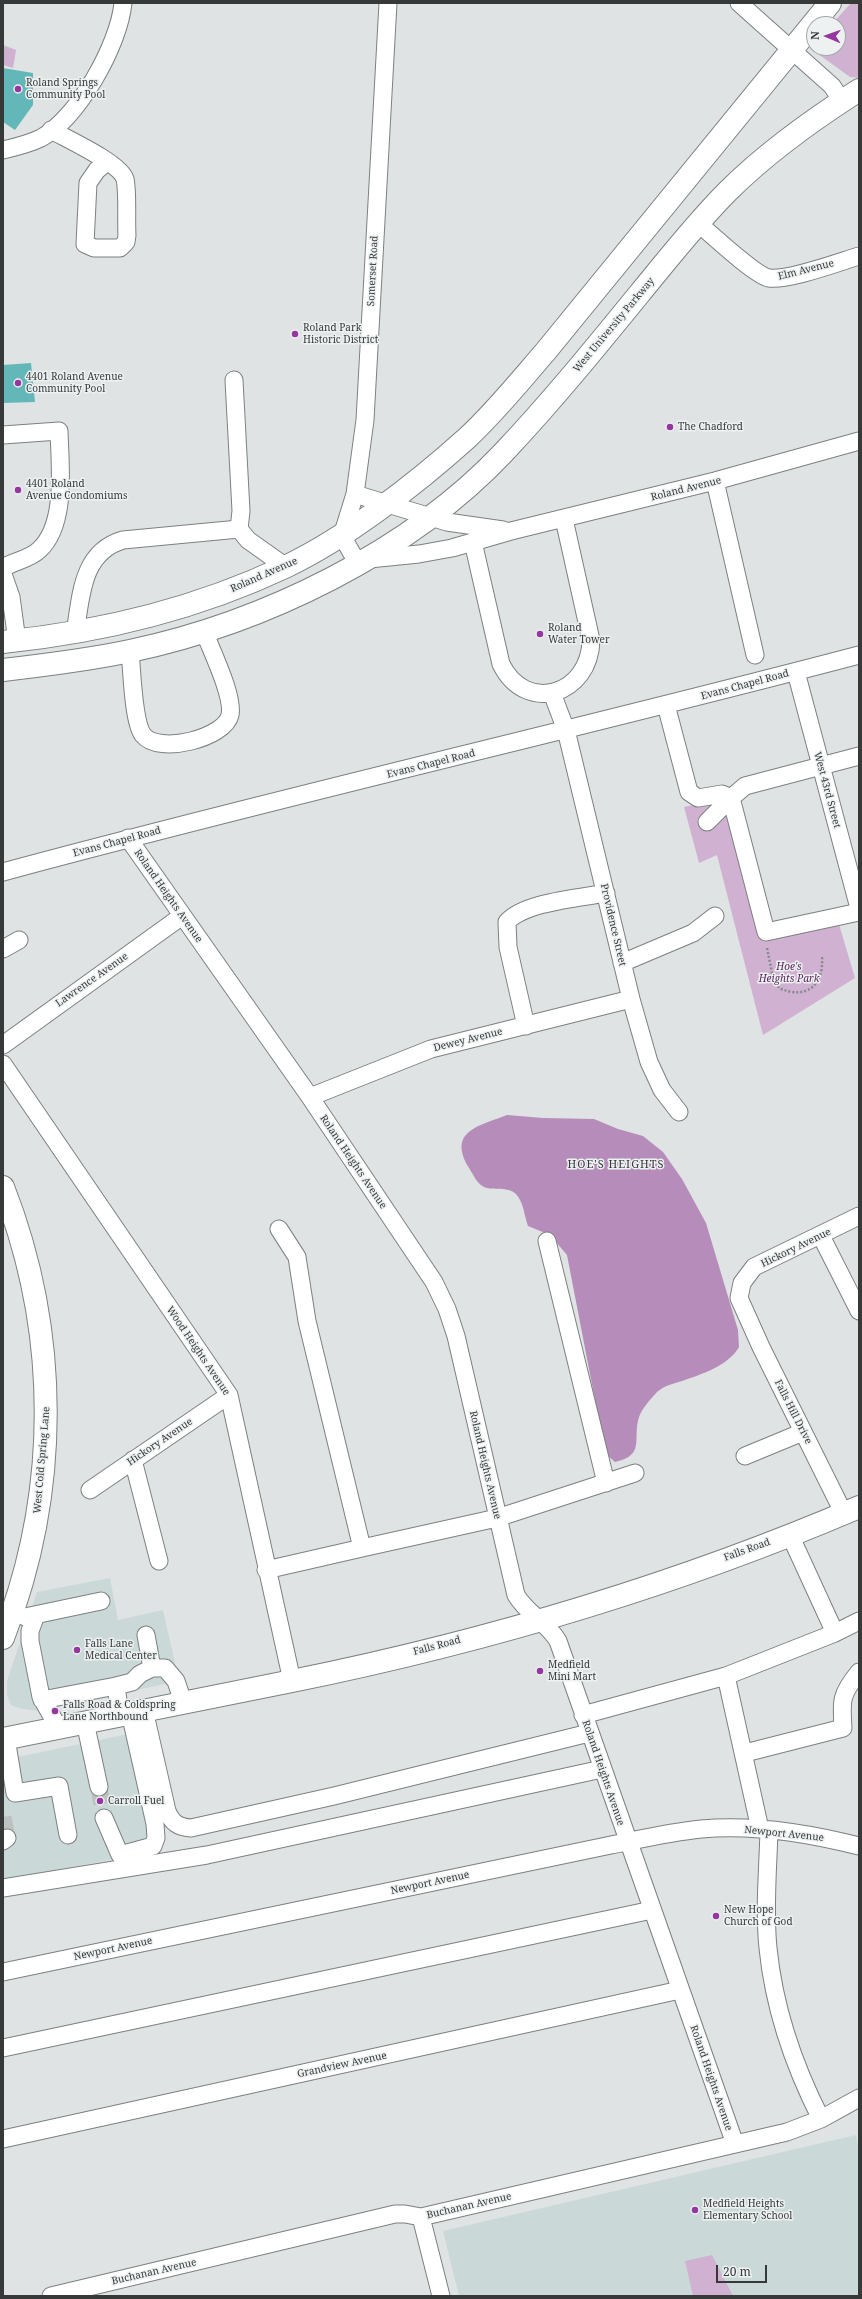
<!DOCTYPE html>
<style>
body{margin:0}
#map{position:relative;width:862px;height:2299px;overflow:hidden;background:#dfe3e3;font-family:"Noto Serif",serif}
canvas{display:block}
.frame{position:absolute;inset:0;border:4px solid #373939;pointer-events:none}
.north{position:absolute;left:806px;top:16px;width:40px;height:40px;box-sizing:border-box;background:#edf1f1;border:1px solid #a4a7a7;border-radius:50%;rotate:272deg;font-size:11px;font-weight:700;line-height:16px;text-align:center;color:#373939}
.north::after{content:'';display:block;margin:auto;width:14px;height:18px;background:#96369f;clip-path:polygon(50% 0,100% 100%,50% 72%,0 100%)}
.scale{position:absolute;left:716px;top:2265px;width:51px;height:18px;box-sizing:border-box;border:2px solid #373939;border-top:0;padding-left:5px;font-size:12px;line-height:14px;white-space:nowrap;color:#373939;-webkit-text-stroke:3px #edf1f1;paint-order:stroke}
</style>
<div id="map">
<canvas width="862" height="2299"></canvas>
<div class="frame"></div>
<div class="north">N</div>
<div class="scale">20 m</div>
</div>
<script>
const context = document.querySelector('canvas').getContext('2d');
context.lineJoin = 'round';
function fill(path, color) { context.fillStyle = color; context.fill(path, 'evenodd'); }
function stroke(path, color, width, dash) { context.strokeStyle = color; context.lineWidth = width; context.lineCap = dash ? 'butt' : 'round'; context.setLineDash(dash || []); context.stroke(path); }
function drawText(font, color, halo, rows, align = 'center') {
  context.font = font + ' "Noto Serif",serif'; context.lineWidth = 3; context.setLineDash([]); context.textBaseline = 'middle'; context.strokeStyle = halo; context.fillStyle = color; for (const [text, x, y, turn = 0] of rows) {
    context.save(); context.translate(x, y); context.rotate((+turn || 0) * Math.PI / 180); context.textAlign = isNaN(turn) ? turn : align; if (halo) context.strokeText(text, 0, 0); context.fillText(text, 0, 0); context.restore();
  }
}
fill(new Path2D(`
 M 110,1578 L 118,1620 L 163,1610 L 179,1681 L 39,1711 L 22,1709 L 11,1705 L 7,1694 L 7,1681 L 37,1592 Z
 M 138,1732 L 162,1850 L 3,1880 L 3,1760 Z
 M 856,2135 L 859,2151 L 859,2296 L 459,2296 L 443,2231 Z`), '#cbd8d8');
fill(new Path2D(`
 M 851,3 L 859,3 L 859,78 L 850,77 L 810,48 L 814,44 L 814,48 L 838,48 L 838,24 L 832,24 Z
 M 3,45 L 16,50 L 13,68 L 3,65 Z
 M 725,798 L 761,939 L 838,921 L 855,978 L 763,1035 L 717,855 L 699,863 L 684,807 Z
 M 712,2255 L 733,2296 L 693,2296 L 685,2261 Z`), '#d0b1d2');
fill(new Path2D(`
 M 507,1115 L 543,1118 L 594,1119 L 618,1129 L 643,1136 L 663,1152 L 682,1179 L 706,1223 L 738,1330 L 739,1347 C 728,1366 702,1374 682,1381 C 673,1384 665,1385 657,1392 C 651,1399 642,1408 639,1417 C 632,1439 646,1455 615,1462 L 608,1456 L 601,1431 L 567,1255 L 550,1235 L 528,1226 C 524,1215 524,1203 516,1194 C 508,1186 493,1191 484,1187 C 477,1184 473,1174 469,1168 C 447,1131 479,1126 507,1115 Z`), '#b68cba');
fill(new Path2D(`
 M 3,68 L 33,73 L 33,105 L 15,130 L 3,122 Z
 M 31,363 L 35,402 L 3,403 L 3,365 Z`), '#64b7b9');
stroke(new Path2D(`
 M 99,1787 L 104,1818
 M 3,1817 L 7,1838`), '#bdc1c1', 17, [17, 8]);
const minor = new Path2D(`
 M 739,3 L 832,86 L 842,101
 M 51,130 C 67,139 120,163 125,179 C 128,192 126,220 127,235 L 126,242 L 120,248 L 94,248 L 85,244 L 88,183 L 97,170 L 107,162
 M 3,150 C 16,147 29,144 41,138 C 78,118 119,45 123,3
 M 699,224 C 712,235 756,276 769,278 C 788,281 839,262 859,256
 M 234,380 L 241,511 L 239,529 L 248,540 L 286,567
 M 3,435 L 59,431 C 60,466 67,525 39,550 C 30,559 14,561 3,568
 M 715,481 L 755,655
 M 355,494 L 447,522 L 503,530
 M 473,542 L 501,664 C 526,715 590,695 591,640 L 564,519
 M 369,559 L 419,554 L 452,548 L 511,531 L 715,481 L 859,441
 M 358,564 L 342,536 L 355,494 L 365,420 L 388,3
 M 3,574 L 11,597 L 17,641
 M 75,633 C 81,598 81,552 123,540 L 239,529
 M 130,651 C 132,670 133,722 143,735 C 159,755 225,738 230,715 C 234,696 211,650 204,631
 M 796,672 L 859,908
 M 552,693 L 566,730 L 631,999 L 649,1062 L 662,1090 L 679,1112
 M 666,705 L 689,792 L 698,798 L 722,794 L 731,798 L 707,822
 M 859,756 L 745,786 L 731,798 L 766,932 L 859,912
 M 128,838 L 310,1097 L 434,1282 L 447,1309 L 456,1336 L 516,1595 C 527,1614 547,1622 558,1641 L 735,2144
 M 3,872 C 287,795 574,730 859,655
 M 3,949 L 19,940
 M 622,963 L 693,933 L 715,916
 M 526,1026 L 508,947 L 507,922 C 524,902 580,898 606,893
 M 3,1045 L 182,916
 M 3,1064 L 229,1395 L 292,1681
 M 310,1097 L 431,1049 L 631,999
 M 279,1229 L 297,1257 L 307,1321 L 362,1548 L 497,1518 L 635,1473
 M 821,1236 L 859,1311
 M 547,1241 L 606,1483
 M 745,1456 L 803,1432
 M 133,1460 L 159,1561
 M 90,1490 L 229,1395
 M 844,1514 L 761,1347 L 739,1298 L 742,1283 L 754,1267 L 859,1216
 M 790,1535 L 835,1633
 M 266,1570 L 362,1548
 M 36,1615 L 30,1631 L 30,1641 L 41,1697 L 58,1727
 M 25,1617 L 101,1601
 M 146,1635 L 152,1668
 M 42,1700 L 116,1686
 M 144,1710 L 167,1811 C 172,1823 178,1827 191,1828 L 334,1796 L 589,1733
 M 120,1715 L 116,1686 L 132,1682 L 140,1674 L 152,1668 L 165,1668 L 176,1681 L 183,1702
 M 583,1715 L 726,1676
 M 85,1722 L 99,1787
 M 6,1738 L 15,1793 L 59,1786 L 68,1835
 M 745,1753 L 843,1728 C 841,1700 841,1694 859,1672
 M 104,1818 L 120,1855 L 153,1846 L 156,1838 L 155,1824 L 130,1713
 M 760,1829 L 726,1676 L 835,1633 L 859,1621
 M 769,1830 C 768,1869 764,1909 768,1948 C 774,2008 794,2066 821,2119
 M 3,1841 L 7,1838
 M 3,1888 L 207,1855 L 602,1769
 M 3,1972 L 611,1845 C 641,1839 671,1832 701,1829 C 754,1824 808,1833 859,1846
 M 3,2048 L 652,1910
 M 3,2139 L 680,1990
 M 421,2217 L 441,2296
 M 51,2296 L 395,2214 L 405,2214 L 421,2217 L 787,2132 L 821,2119 L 859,2098`);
const major = new Path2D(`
 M 3,642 C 101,632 196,609 285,567 C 346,538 416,484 467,438 C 496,411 520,381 546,351 L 830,3
 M 3,670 C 46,665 88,660 130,651 C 263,623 410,552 504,452 C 552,401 596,347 640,293 C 668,259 696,223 728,191 C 767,152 812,120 859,90
 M 3,1187 C 60,1333 60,1492 3,1638
 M 3,1739 C 99,1719 196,1701 292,1681 C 484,1642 679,1584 859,1507`);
stroke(minor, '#7c8080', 19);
stroke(major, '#7c8080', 24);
stroke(new Path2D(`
 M 767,948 L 773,978 L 779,988 C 806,1000 824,986 822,957`), '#878a8a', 2.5, [2, 2]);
stroke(minor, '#fff', 17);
stroke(major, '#fff', 22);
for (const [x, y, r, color] of [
 [18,89,4,"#96369f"],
 [295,334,4,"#96369f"],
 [18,383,4,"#96369f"],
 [670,427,4,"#96369f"],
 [18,490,4,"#96369f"],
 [540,634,4,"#96369f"],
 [77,1650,4,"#96369f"],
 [540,1671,4,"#96369f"],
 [55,1711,4,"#96369f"],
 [100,1801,4,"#96369f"],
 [716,1916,4,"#96369f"],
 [695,2210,4,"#96369f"]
]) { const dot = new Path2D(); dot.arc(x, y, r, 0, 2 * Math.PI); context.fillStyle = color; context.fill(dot); stroke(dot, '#edf1f1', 1.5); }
drawText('10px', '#373939', '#edf1f1', [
 ["Roland Springs",26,83],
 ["Community Pool",26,95],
 ["Roland Park",303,328],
 ["Historic District",303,340],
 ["4401 Roland Avenue",26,377],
 ["Community Pool",26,389],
 ["The Chadford",678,427],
 ["4401 Roland",26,484],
 ["Avenue Condomiums",26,496],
 ["Roland",548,628],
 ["Water Tower",548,640],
 ["Falls Lane",85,1644],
 ["Medical Center",85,1656],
 ["Medfield",548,1665],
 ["Mini Mart",548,1677],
 ["Falls Road & Coldspring",63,1705],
 ["Lane Northbound",63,1717],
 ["Carroll Fuel",108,1801],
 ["New Hope",724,1910],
 ["Church of God",724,1922],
 ["Medfield Heights",703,2204],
 ["Elementary School",703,2216]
], 'left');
drawText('10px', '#373939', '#edf1f1', [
 ["Elm Avenue",806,270,-14],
 ["Somerset Road",373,271,-87],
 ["West University Parkway",614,325,-50],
 ["Roland Avenue",686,489,-14],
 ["Roland Avenue",264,575,-24],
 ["Evans Chapel Road",745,685,-15],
 ["Evans Chapel Road",431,764,-14],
 ["West 43rd Street",827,790,75],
 ["Evans Chapel Road",117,842,-15],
 ["Roland Heights Avenue",168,896,55],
 ["Providence Street",613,925,77],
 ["Lawrence Avenue",92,980,-35],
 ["Dewey Avenue",468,1040,-14],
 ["Roland Heights Avenue",353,1162,56],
 ["Hickory Avenue",796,1248,-26],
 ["Wood Heights Avenue",198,1351,56],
 ["Falls Hill Drive",793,1412,63],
 ["Hickory Avenue",160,1442,-34],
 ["West Cold Spring Lane",42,1460,-85],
 ["Roland Heights Avenue",485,1465,77],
 ["Falls Road",747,1550,-20],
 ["Falls Road",437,1646,-15],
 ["Roland Heights Avenue",603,1773,71],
 ["Newport Avenue",784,1834,6],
 ["Newport Avenue",430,1883,-12],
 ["Newport Avenue",113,1949,-12],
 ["Grandview Avenue",342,2065,-12],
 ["Roland Heights Avenue",711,2078,71],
 ["Buchanan Avenue",469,2206,-13],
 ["Buchanan Avenue",154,2272,-13]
]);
drawText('italic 10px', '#59255e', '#edf1f1', [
 ["Hoe's",789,967],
 ["Heights Park",789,979]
]);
context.letterSpacing = '1px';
drawText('11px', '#363939', '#edf1f1', [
 ["HOE'S HEIGHTS",616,1165]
]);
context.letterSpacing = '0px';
</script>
